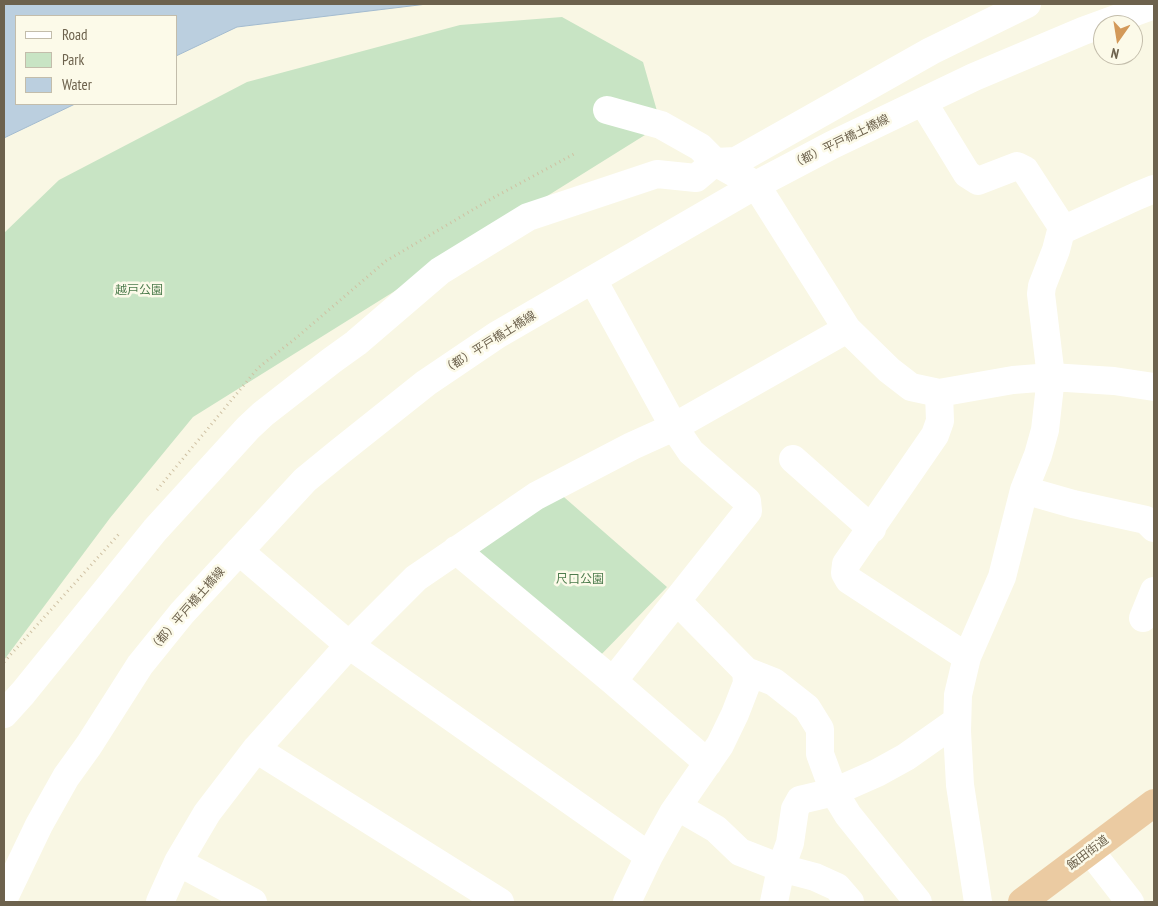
<!DOCTYPE html>
<meta charset="utf-8">
<style>
body{margin:0}
#map{position:relative;width:1158px;height:906px;overflow:hidden;background:#f9f7e4;font-family:"PT Sans Narrow",sans-serif}
canvas{display:block}
.frame{position:absolute;inset:0;border:5px solid #6d624d;pointer-events:none}
.legend{position:absolute;left:15px;top:15px;width:162px;height:90px;box-sizing:border-box;background:#fcfae9;border:1px solid #c3bdab;margin:0;padding:6px 9px;list-style:none;font-size:15px;color:#6d624d}
.legend li{display:flex;align-items:center;gap:10px;height:25px}
.legend b{width:25px;border:1px solid #c3bdab}
.north{position:absolute;left:1093px;top:15px;width:50px;height:50px;box-sizing:border-box;background:#fcfae9;border:1px solid #c3bdab;border-radius:50%;rotate:193deg;font-size:14px;font-weight:700;line-height:20px;text-align:center;color:#6d624d}
.north::after{content:'';display:block;margin:auto;width:18px;height:22px;background:#d39959;clip-path:polygon(50% 0,100% 100%,50% 72%,0 100%)}
</style>
<div id="map">
<canvas width="1158" height="906"></canvas>
<div class="frame"></div>
<ul class="legend">
<li><b style="height:6px;background:#fff"></b>Road</li>
<li><b style="height:14px;background:#c8e4c4"></b>Park</li>
<li><b style="height:14px;background:#bbcfdf"></b>Water</li>
</ul>
<div class="north">N</div>
</div>
<script>
const context = document.querySelector('canvas').getContext('2d');
context.lineJoin = 'round';
function fill(path, color) { context.fillStyle = color; context.fill(path, 'evenodd'); }
function stroke(path, color, width, dash) { context.strokeStyle = color; context.lineWidth = width; context.lineCap = dash ? 'butt' : 'round'; context.setLineDash(dash || []); context.stroke(path); }
function drawText(font, color, halo, rows, align = 'center') {
  context.font = font + ' "PT Sans Narrow","Noto Sans JP",sans-serif'; context.lineWidth = 5; context.setLineDash([]); context.textBaseline = 'middle'; context.strokeStyle = halo; context.fillStyle = color; for (const [text, x, y, turn = 0] of rows) {
    context.save(); context.translate(x, y); context.rotate((+turn || 0) * Math.PI / 180); context.textAlign = isNaN(turn) ? turn : align; if (halo) context.strokeText(text, 0, 0); context.fillText(text, 0, 0); context.restore();
  }
}
fill(new Path2D(`
 M 562,17 L 643,62 L 661,125 L 193,417 L 110,518 L 4,660 L 4,233 L 59,180 L 247,82 L 460,25 Z
 M 557,491 L 667,587 L 594,662 L 462,547 Z`), '#c8e4c4');
const water = new Path2D(`
 M 4,4 L 427,4 L 237,27 L 176,56 L 176,16 L 16,16 L 16,104 L 75,104 L 4,138 Z`);
fill(water, '#bbcfdf');
stroke(water, '#a3bbcf', 1);
stroke(new Path2D(`
 M 157,490 L 258,368 L 296,338 L 386,261 L 491,199 L 574,154
 M 4,662 L 119,534`), '#cfc1a3', 3, [1, 4]);
stroke(new Path2D(`
 M 923,102 L 967,174 L 978,181 L 1017,166 L 1025,170 L 1062,227 L 1056,250 L 1042,286 L 1041,294 L 1051,377 L 1045,430 L 1038,455 L 1024,490 L 1002,577 L 967,657 L 958,695 L 957,731 L 960,785 L 978,902
 M 715,162 L 756,185 L 847,329 L 889,370 L 911,387 L 939,393 L 1013,380 L 1051,377 L 1114,381 L 1154,387
 M 715,162 L 736,161 L 931,51 L 1027,4
 M 1062,227 L 1067,228 L 1137,196 L 1154,189
 M 593,280 L 674,427 L 691,452 L 747,501 L 748,511 L 613,681
 M 939,393 L 940,421 L 935,435 L 846,564 L 845,573 L 849,580 L 967,657
 M 793,459 L 872,529
 M 1024,490 L 1073,504 L 1146,520 L 1154,528
 M 456,550 L 613,681 L 708,763
 M 239,551 L 349,645 L 649,856
 M 1143,618 L 1154,591
 M 746,671 L 774,682 L 807,708 L 820,729 L 820,754 L 834,792 L 877,773 L 906,757 L 957,721
 M 4,714 L 23,693 L 155,530 L 248,428 L 263,414 L 331,361 L 356,343 L 440,271 L 528,217 L 657,174 L 696,178 L 715,162 L 700,147 L 661,125 L 607,110
 M 256,749 L 500,902
 M 678,807 L 716,829 L 740,852 L 781,868 L 815,877 L 837,887 L 850,902
 M 1091,852 L 1130,902
 M 178,862 L 253,902
 M 4,898 L 39,825 L 66,777 L 89,745 L 140,665 L 182,613 L 305,480 L 338,453 L 426,383 L 497,335 L 756,185 L 832,145 L 974,77 L 1083,31 L 1154,5
 M 160,902 L 178,862 L 207,813 L 256,749 L 349,645 L 416,578 L 536,496 L 632,446 L 674,427 L 847,329
 M 627,902 L 649,856 L 673,813 L 720,745 L 735,714 L 747,683 L 746,671 L 677,601
 M 774,902 L 781,868 L 790,843 L 795,809 L 800,800 L 834,792 L 848,815 L 918,902`), '#fff', 28);
stroke(new Path2D(`
 M 1022,902 L 1154,803`), '#ebcba2', 28);
drawText('12px', '#6d624d', '#fcfae9', [
 ["（都）平戸橋土橋線",840,142,-26],
 ["（都）平戸橋土橋線",489,343,-32],
 ["（都）平戸橋土橋線",187,610,-49],
 ["飯田街道",1088,853,-37]
]);
drawText('12px', '#4d7c4d', '#fcfae9', [
 ["越戸公園",139,291],
 ["尺口公園",580,580]
]);
</script>
